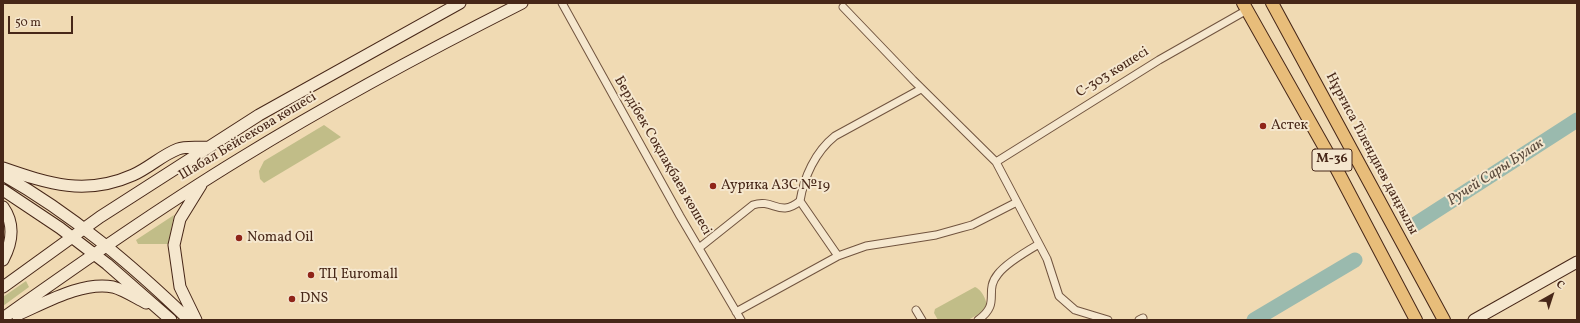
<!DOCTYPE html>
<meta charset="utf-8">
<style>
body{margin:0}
#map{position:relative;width:1580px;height:323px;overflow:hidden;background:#f0dab3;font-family:Vollkorn,serif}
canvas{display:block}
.frame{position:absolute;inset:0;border:4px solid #472718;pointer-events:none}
.north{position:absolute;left:1532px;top:275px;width:40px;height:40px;-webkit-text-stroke:3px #f5e7ce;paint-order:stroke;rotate:39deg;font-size:11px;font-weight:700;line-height:16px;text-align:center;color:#472718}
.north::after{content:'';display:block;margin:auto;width:14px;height:18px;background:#472718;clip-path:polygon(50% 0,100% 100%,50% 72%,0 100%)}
.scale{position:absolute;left:8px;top:16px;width:65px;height:18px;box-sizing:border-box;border:2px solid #472718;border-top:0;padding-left:5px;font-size:12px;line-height:14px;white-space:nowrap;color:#472718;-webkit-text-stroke:3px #f5e7ce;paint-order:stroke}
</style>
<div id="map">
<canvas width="1580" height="323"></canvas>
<div class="frame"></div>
<div class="north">С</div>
<div class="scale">50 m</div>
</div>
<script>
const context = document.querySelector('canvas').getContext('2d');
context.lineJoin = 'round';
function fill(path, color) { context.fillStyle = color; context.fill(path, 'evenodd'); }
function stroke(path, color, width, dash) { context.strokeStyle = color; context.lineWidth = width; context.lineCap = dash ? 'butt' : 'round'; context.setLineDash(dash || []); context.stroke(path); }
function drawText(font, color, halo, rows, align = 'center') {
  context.font = font + ' Vollkorn,serif'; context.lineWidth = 4; context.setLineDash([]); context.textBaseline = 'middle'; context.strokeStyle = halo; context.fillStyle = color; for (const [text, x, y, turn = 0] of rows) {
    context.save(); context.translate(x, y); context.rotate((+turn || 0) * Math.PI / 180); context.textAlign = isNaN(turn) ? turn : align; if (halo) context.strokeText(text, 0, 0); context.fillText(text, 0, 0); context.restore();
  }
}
fill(new Path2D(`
 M 324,125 L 341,137 L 264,183 L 260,179 L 259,171 L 264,161 Z
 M 174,215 L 168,244 L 138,244 L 136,240 Z
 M 26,281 L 29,287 L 3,306 L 3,297 Z
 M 975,287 C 981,289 989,302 986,310 L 968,320 L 938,320 L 934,313 L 935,309 Z`), '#c1bd88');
stroke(new Path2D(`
 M 1414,225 L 1577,120
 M 1254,320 L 1355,260`), '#9abaae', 15);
const street = new Path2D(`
 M 562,3 L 680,216 L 741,320
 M 843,7 L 913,80 L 996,162 L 1047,259 L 1059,296 L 1075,310 L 1108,320
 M 996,162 L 1159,60 L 1247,10
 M 699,248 L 753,205 C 774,198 779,218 800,201
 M 838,256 L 800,201 C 804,177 815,152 835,136 L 921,89
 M 916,310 L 922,320
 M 736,312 L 838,256 L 866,246 L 936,235 L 961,228 L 972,225 L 1017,202
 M 978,320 C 1002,303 983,292 998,274 C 1006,263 1027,251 1039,244
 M 1139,320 L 1143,318`);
const secondary = new Path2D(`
 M 3,168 C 49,184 86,196 133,175 C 149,168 162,155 178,149 C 186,146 199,148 208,147
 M 3,175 C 72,214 132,265 189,320
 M 3,190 L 60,228 L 107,264 L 171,320
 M 3,207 C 15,224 12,243 3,260
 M 3,287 L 100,217 L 259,115 L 460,3
 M 17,315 C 45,303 82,281 113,287 C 124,290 136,298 146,303
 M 3,318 C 81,263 159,208 241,158 C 332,102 427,51 522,3
 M 196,320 L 180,287 L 174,245 L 180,219 L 201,185
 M 1474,320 L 1577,262`);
const primary = new Path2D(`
 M 1243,3 L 1335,166 L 1416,320
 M 1272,3 L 1444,320
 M 1335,166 L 1355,156`);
stroke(street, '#71543f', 9);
stroke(secondary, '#472718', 13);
stroke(primary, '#472718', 14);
stroke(street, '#f5e7ce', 7);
stroke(secondary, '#f5e7ce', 11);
stroke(primary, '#e8bd7a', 12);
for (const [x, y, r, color] of [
 [1263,126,4,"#8f2418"],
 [713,186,4,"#8f2418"],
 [239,238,4,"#8f2418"],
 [311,275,4,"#8f2418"],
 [292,299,4,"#8f2418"]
]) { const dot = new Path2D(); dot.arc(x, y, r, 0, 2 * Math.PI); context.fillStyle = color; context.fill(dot); stroke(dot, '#f5e7ce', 1.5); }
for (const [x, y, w] of [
 [1332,160,40]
]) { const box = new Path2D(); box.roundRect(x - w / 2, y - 11, w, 22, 3); context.fillStyle = '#f5e7ce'; context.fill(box); stroke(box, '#472718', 1); }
drawText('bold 13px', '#472718', null, [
 ["M-36",1332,160]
]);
drawText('14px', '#472718', '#f5e7ce', [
 ["С-303 көшесі",1113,73,-32],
 ["Шабал Бейсекова көшесі",248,137,-31],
 ["Нұрғиса Тілендиев даңғылы",1371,154,62],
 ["Бердібек Соқпақбаев көшесі",662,156,60]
]);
drawText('14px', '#472718', '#f5e7ce', [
 ["Астек",1271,126],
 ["Аурика АЗС №19",721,186],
 ["Nomad Oil",247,238],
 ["ТЦ Euromall",319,275],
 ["DNS",300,299]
], 'left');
drawText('italic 15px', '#5c4c3e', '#f5e7ce', [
 ["Ручей Сары Булак",1496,173,-33]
]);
</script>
